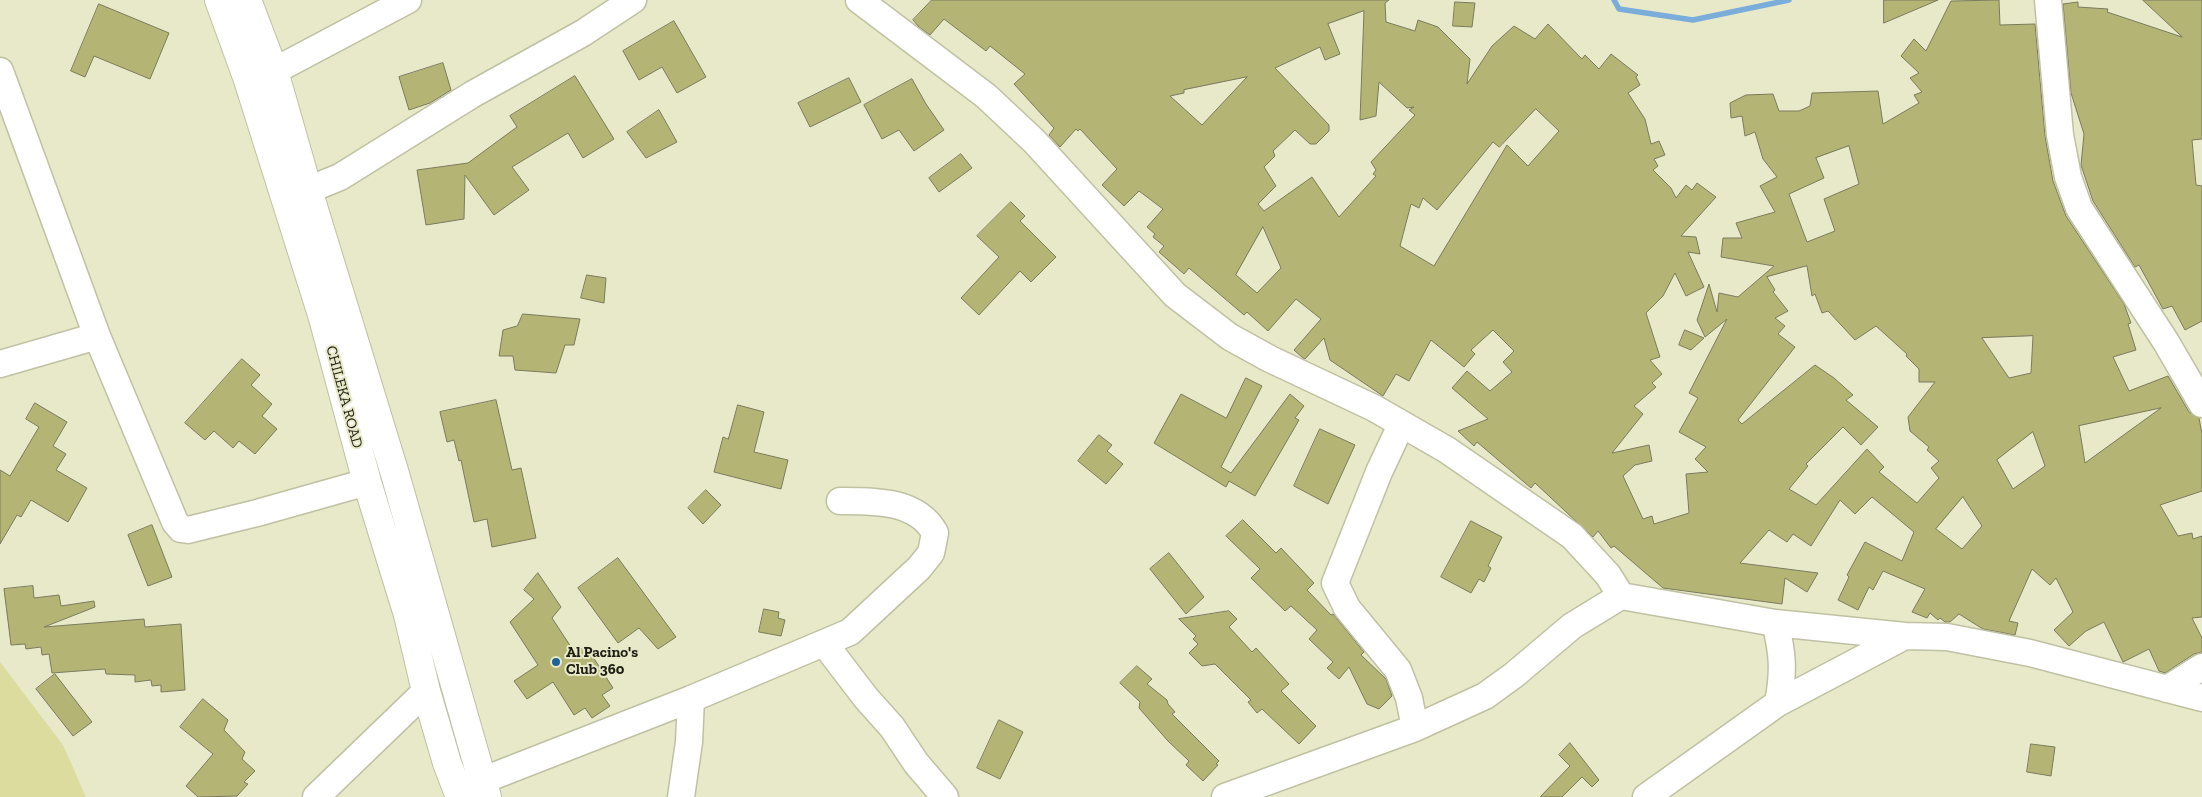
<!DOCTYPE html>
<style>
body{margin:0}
canvas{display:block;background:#e8e9c9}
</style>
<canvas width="2202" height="797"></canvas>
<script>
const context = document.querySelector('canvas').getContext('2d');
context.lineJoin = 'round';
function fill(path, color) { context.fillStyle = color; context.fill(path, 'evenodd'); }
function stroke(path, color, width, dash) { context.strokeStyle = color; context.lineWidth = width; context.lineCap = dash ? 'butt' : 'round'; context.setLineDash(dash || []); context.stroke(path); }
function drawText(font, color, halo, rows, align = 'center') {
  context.font = font + ' "Zilla Slab",serif'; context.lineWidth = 4; context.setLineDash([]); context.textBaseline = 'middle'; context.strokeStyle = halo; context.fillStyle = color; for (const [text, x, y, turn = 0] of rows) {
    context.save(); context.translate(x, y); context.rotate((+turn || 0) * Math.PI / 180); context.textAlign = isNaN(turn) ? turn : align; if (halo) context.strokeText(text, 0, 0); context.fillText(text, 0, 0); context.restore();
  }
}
fill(new Path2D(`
 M 0,662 L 63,745 L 86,797 L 0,797 Z`), '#dcdc9e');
stroke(new Path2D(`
 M 1614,0 L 1619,9 L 1693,20 L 1789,0`), '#7badda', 5.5);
const building = new Path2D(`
 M 932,0 L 1389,0 L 1385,3 L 1386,22 L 1415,31 L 1418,20 L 1438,27 L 1470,59 L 1467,84 L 1492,46 L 1514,26 L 1535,39 L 1548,24 L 1582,59 L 1585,55 L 1599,69 L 1611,54 L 1638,75 L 1636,77 L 1640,85 L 1628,93 L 1645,119 L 1651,144 L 1659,141 L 1665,155 L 1654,159 L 1658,166 L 1653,170 L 1671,188 L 1676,198 L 1686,185 L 1692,190 L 1697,183 L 1716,197 L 1681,236 L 1696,237 L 1700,254 L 1688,252 L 1704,287 L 1686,296 L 1675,273 L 1663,296 L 1646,313 L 1660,357 L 1650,360 L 1662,374 L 1652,383 L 1656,387 L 1634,406 L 1643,414 L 1612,453 L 1649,445 L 1652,461 L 1635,465 L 1623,476 L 1643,519 L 1652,516 L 1654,524 L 1689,513 L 1686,474 L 1708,472 L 1695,459 L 1706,447 L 1679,432 L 1698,398 L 1689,393 L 1727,319 L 1705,337 L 1697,320 L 1709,284 L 1717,312 L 1719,293 L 1738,297 L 1774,266 L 1721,257 L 1723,238 L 1742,238 L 1736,223 L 1775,212 L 1760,186 L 1777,177 L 1763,159 L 1755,132 L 1745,136 L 1742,116 L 1731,118 L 1730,103 L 1746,95 L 1773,94 L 1779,111 L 1799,111 L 1810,106 L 1812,93 L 1878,91 L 1883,124 L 1919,103 L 1914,95 L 1922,92 L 1910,78 L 1919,73 L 1901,56 L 1914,39 L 1926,51 L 1951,1 L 1999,0 L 2000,25 L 2035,24 L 2045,136 L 2053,181 L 2066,216 L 2124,304 L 2131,323 L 2128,324 L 2136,350 L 2113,357 L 2129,391 L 2168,376 L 2189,412 L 2199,418 L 2202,434 L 2202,491 L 2160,505 L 2178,536 L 2192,533 L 2193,539 L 2202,536 L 2202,617 L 2192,618 L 2202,638 L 2202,652 L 2194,654 L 2165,673 L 2159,671 L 2149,649 L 2123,662 L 2104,622 L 2086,631 L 2069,646 L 2054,630 L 2073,612 L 2056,578 L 2050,585 L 2032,569 L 2009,621 L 2018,623 L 2015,635 L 1983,629 L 1959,614 L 1950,622 L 1945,622 L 1940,618 L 1938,620 L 1930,613 L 1927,618 L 1912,612 L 1925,589 L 1883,571 L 1873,590 L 1869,587 L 1858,610 L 1838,600 L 1849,577 L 1847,575 L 1865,542 L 1902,561 L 1914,532 L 1872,497 L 1855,514 L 1840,500 L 1811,546 L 1793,534 L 1787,542 L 1769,530 L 1740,563 L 1818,573 L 1807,592 L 1785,578 L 1782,604 L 1663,588 L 1614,546 L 1611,548 L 1598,531 L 1593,537 L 1535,483 L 1531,488 L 1477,442 L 1474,446 L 1458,431 L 1488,419 L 1452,388 L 1467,371 L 1490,391 L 1512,372 L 1503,362 L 1514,351 L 1493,330 L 1471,350 L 1475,354 L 1464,367 L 1431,340 L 1409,381 L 1396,374 L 1383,396 L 1330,360 L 1324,338 L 1305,359 L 1303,358 L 1294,350 L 1321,319 L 1296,299 L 1268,331 L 1247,312 L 1244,315 L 1189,268 L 1184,274 L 1159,252 L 1164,246 L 1153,237 L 1155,234 L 1147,227 L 1163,209 L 1139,191 L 1124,206 L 1102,185 L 1117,169 L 1080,129 L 1078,131 L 1076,129 L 1060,147 L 1049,135 L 1054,128 L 1014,84 L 1025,74 L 990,46 L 986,51 L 944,19 L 930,35 L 919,27 L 913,20 ZM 1364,11 L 1360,120 L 1376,116 L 1379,82 L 1407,108 L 1414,107 L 1409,110 L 1415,115 L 1371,162 L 1376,170 L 1373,174 L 1376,176 L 1339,217 L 1312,177 L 1264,211 L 1258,204 L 1276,186 L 1264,167 L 1275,156 L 1273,151 L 1295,130 L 1310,144 L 1316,144 L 1329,131 L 1329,125 L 1275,68 L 1320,47 L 1325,60 L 1340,54 L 1328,24 ZM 1247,77 L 1202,125 L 1170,96 L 1184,93 L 1184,90 ZM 1536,109 L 1559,131 L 1528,166 L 1507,145 L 1434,266 L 1400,246 L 1411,204 L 1419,208 L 1423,198 L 1437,210 L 1493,142 L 1499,147 ZM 1849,146 L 1859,184 L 1824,199 L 1835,231 L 1807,242 L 1789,194 L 1824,178 L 1816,158 ZM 1263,227 L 1281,268 L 1257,293 L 1236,275 ZM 1807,266 L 1812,296 L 1815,294 L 1822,313 L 1828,311 L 1855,340 L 1876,326 L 1907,354 L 1906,356 L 1919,369 L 1919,382 L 1935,382 L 1908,417 L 1910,431 L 1929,447 L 1927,450 L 1939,461 L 1931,468 L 1939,478 L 1917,503 L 1879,472 L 1884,467 L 1867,449 L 1816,505 L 1789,489 L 1808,466 L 1806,464 L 1843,427 L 1861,445 L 1878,427 L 1846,400 L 1853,395 L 1834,378 L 1815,365 L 1742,424 L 1738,420 L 1795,347 L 1778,334 L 1785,326 L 1775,318 L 1788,311 L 1773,292 L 1775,290 L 1767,277 ZM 2033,336 L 2031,373 L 2009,378 L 1982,338 ZM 2161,408 L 2085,463 L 2079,426 ZM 2033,432 L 2045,466 L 2013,489 L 1997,460 ZM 1963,497 L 1982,526 L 1962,549 L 1936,529 Z
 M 1884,0 L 1938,0 L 1884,23 Z
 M 2143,0 L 2202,0 L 2202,139 L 2192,140 L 2196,185 L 2202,186 L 2202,321 L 2185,330 L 2172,306 L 2163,309 L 2139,265 L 2135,267 L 2093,201 L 2081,165 L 2084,134 L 2071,93 L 2063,4 L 2078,2 L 2078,7 L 2108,9 L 2107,12 L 2182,37 Z
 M 1455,2 L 1475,3 L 1472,27 L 1453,26 Z
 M 99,4 L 169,33 L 150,79 L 94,56 L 85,77 L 71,71 Z
 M 674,21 L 706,77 L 677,93 L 662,67 L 639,80 L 623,51 Z
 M 443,63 L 451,90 L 430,103 L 409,110 L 399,77 Z
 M 575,76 L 614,139 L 583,158 L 568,133 L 512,167 L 529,190 L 494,215 L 465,175 L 464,219 L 426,225 L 417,170 L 468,163 L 517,127 L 510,116 Z
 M 849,78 L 861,102 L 810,127 L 798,103 Z
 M 912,79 L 926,104 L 944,130 L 914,151 L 899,130 L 882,139 L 864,105 Z
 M 659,110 L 677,142 L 646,158 L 627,132 Z
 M 961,154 L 972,168 L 939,192 L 929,178 Z
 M 1011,202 L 1025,216 L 1020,221 L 1056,257 L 1031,282 L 1020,271 L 979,315 L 961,298 L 999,257 L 977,236 Z
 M 587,275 L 606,278 L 604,303 L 581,298 Z
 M 523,314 L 580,319 L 574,345 L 565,345 L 556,373 L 515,370 L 513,356 L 499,356 L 503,330 L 517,326 Z
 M 1685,330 L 1704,338 L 1691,350 L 1679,345 Z
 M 242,359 L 260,375 L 251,385 L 272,404 L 262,416 L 277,429 L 255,454 L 239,441 L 233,448 L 214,431 L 205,440 L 185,423 Z
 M 1246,378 L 1262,386 L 1221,467 L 1231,473 L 1290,394 L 1304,406 L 1295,418 L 1299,420 L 1255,496 L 1229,481 L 1226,487 L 1154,443 L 1181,394 L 1226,418 Z
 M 496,400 L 512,470 L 521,468 L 536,538 L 492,547 L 487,519 L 474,522 L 461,460 L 459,461 L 454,440 L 447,442 L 440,412 Z
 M 35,403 L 67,422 L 53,446 L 66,454 L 56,470 L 87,488 L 68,522 L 31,500 L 21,517 L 17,515 L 0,544 L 0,470 L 10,476 L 39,427 L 26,419 Z
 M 738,405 L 764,412 L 754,452 L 788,460 L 781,489 L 714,472 L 723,437 L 728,439 Z
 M 1320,429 L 1355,445 L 1328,504 L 1294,486 Z
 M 1099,435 L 1112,445 L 1107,451 L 1123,464 L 1106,484 L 1078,461 Z
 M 706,490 L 721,505 L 703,524 L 688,508 Z
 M 1243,520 L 1276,553 L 1281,548 L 1314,583 L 1307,590 L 1331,615 L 1333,614 L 1364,652 L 1361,655 L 1386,679 L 1392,696 L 1379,709 L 1367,704 L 1349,667 L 1339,679 L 1327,668 L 1333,662 L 1309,639 L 1317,630 L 1291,606 L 1285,611 L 1251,578 L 1260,569 L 1226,536 Z
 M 1471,521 L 1502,537 L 1488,566 L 1491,568 L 1484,582 L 1479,579 L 1471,593 L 1441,577 Z
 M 152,525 L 172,577 L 148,586 L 128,535 Z
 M 1169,553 L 1204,597 L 1186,614 L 1150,569 Z
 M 618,558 L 676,637 L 658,649 L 639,628 L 618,643 L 578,588 Z
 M 538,573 L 561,607 L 552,618 L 575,653 L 586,646 L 613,688 L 602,695 L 610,706 L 592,718 L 585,708 L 574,715 L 553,682 L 527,699 L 514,681 L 538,665 L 510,622 L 534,599 L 524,590 Z
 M 33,586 L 34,598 L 59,595 L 61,606 L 94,601 L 95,607 L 44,627 L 144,619 L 145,627 L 181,624 L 185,690 L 161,692 L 161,685 L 152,686 L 151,680 L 135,682 L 135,675 L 106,674 L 105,669 L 52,673 L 49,654 L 42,655 L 41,647 L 26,649 L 25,644 L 11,645 L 4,589 Z
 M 764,609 L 779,612 L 778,618 L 785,620 L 781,636 L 759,632 Z
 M 1229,611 L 1237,619 L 1229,627 L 1252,652 L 1256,648 L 1289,684 L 1281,691 L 1316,726 L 1299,744 L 1262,709 L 1257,713 L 1248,702 L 1251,700 L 1215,664 L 1202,666 L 1189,653 L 1198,644 L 1193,639 L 1196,636 L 1179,619 Z
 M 1137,666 L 1152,679 L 1147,684 L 1167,700 L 1168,704 L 1175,712 L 1172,714 L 1219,761 L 1216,764 L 1218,765 L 1203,781 L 1186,765 L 1189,761 L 1168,741 L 1139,708 L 1140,702 L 1120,683 Z
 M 55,674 L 92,722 L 73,736 L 36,689 Z
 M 203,699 L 228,720 L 224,730 L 245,752 L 242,759 L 255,771 L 244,782 L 248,784 L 237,796 L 198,797 L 186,786 L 213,754 L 180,727 Z
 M 999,720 L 1023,732 L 1000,779 L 977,768 Z
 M 1570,743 L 1599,780 L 1592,787 L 1582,777 L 1562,797 L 1540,797 L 1570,766 L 1559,755 Z
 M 2031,744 L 2055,747 L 2051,776 L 2027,772 Z`);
fill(building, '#b4b474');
stroke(building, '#7a7b5e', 1);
const minor = new Path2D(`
 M 859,0 L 986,96 L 1034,141 L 1175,295 L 1230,337 L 1270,359 L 1374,408 L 1447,450 L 1572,536 L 1608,575 L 1621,596
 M 2048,0 L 2060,135 L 2068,177 L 2079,208 L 2166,342 L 2202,404
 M 0,71 L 97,336 L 175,522 L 181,529 L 188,530 L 257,513 L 367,482
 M 274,71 L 408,0
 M 308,190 L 340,177 L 473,94 L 583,33 L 633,0
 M 0,364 L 97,336
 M 1401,425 L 1379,472 L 1335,583 L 1347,608 L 1398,670 L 1409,698 L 1415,728
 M 1775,623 C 1783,653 1784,672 1778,703
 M 824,643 L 866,698 L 892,727 L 916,763 L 945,797
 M 2167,689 L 2202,667
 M 481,781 L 691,699 L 850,632 L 919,568 L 931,553 L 935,533 C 917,500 874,501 840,501
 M 316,797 L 426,691
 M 681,797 L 689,742 L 691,699
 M 1225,797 L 1415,728 L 1485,696 L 1514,675 L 1572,626 L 1621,596 L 1775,623 L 1905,636 L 1947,637 L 2030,653 L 2202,698
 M 1646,797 L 1778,703 L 1905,636`);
const highway = new Path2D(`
 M 219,0 L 248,80 L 323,318 L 367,482 L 408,615 L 426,691 L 447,763 L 460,797
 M 247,0 L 274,71 L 308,190 L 395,474 L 487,797`);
stroke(minor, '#c0c1a3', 29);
stroke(highway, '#c0c1a3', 30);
stroke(minor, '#fff', 26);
stroke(highway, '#fff', 28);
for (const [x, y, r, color] of [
 [556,662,5,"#1e6398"]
]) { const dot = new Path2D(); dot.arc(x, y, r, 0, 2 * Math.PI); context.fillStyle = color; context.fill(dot); stroke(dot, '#e8e9c9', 2); }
drawText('15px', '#1d1d12', '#e8e9c9', [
 ["CHILEKA ROAD",344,397,75]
]);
drawText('bold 15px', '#1d1d12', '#e8e9c9', [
 ["Al Pacino's",566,653],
 ["Club 360",566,670]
], 'left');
</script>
